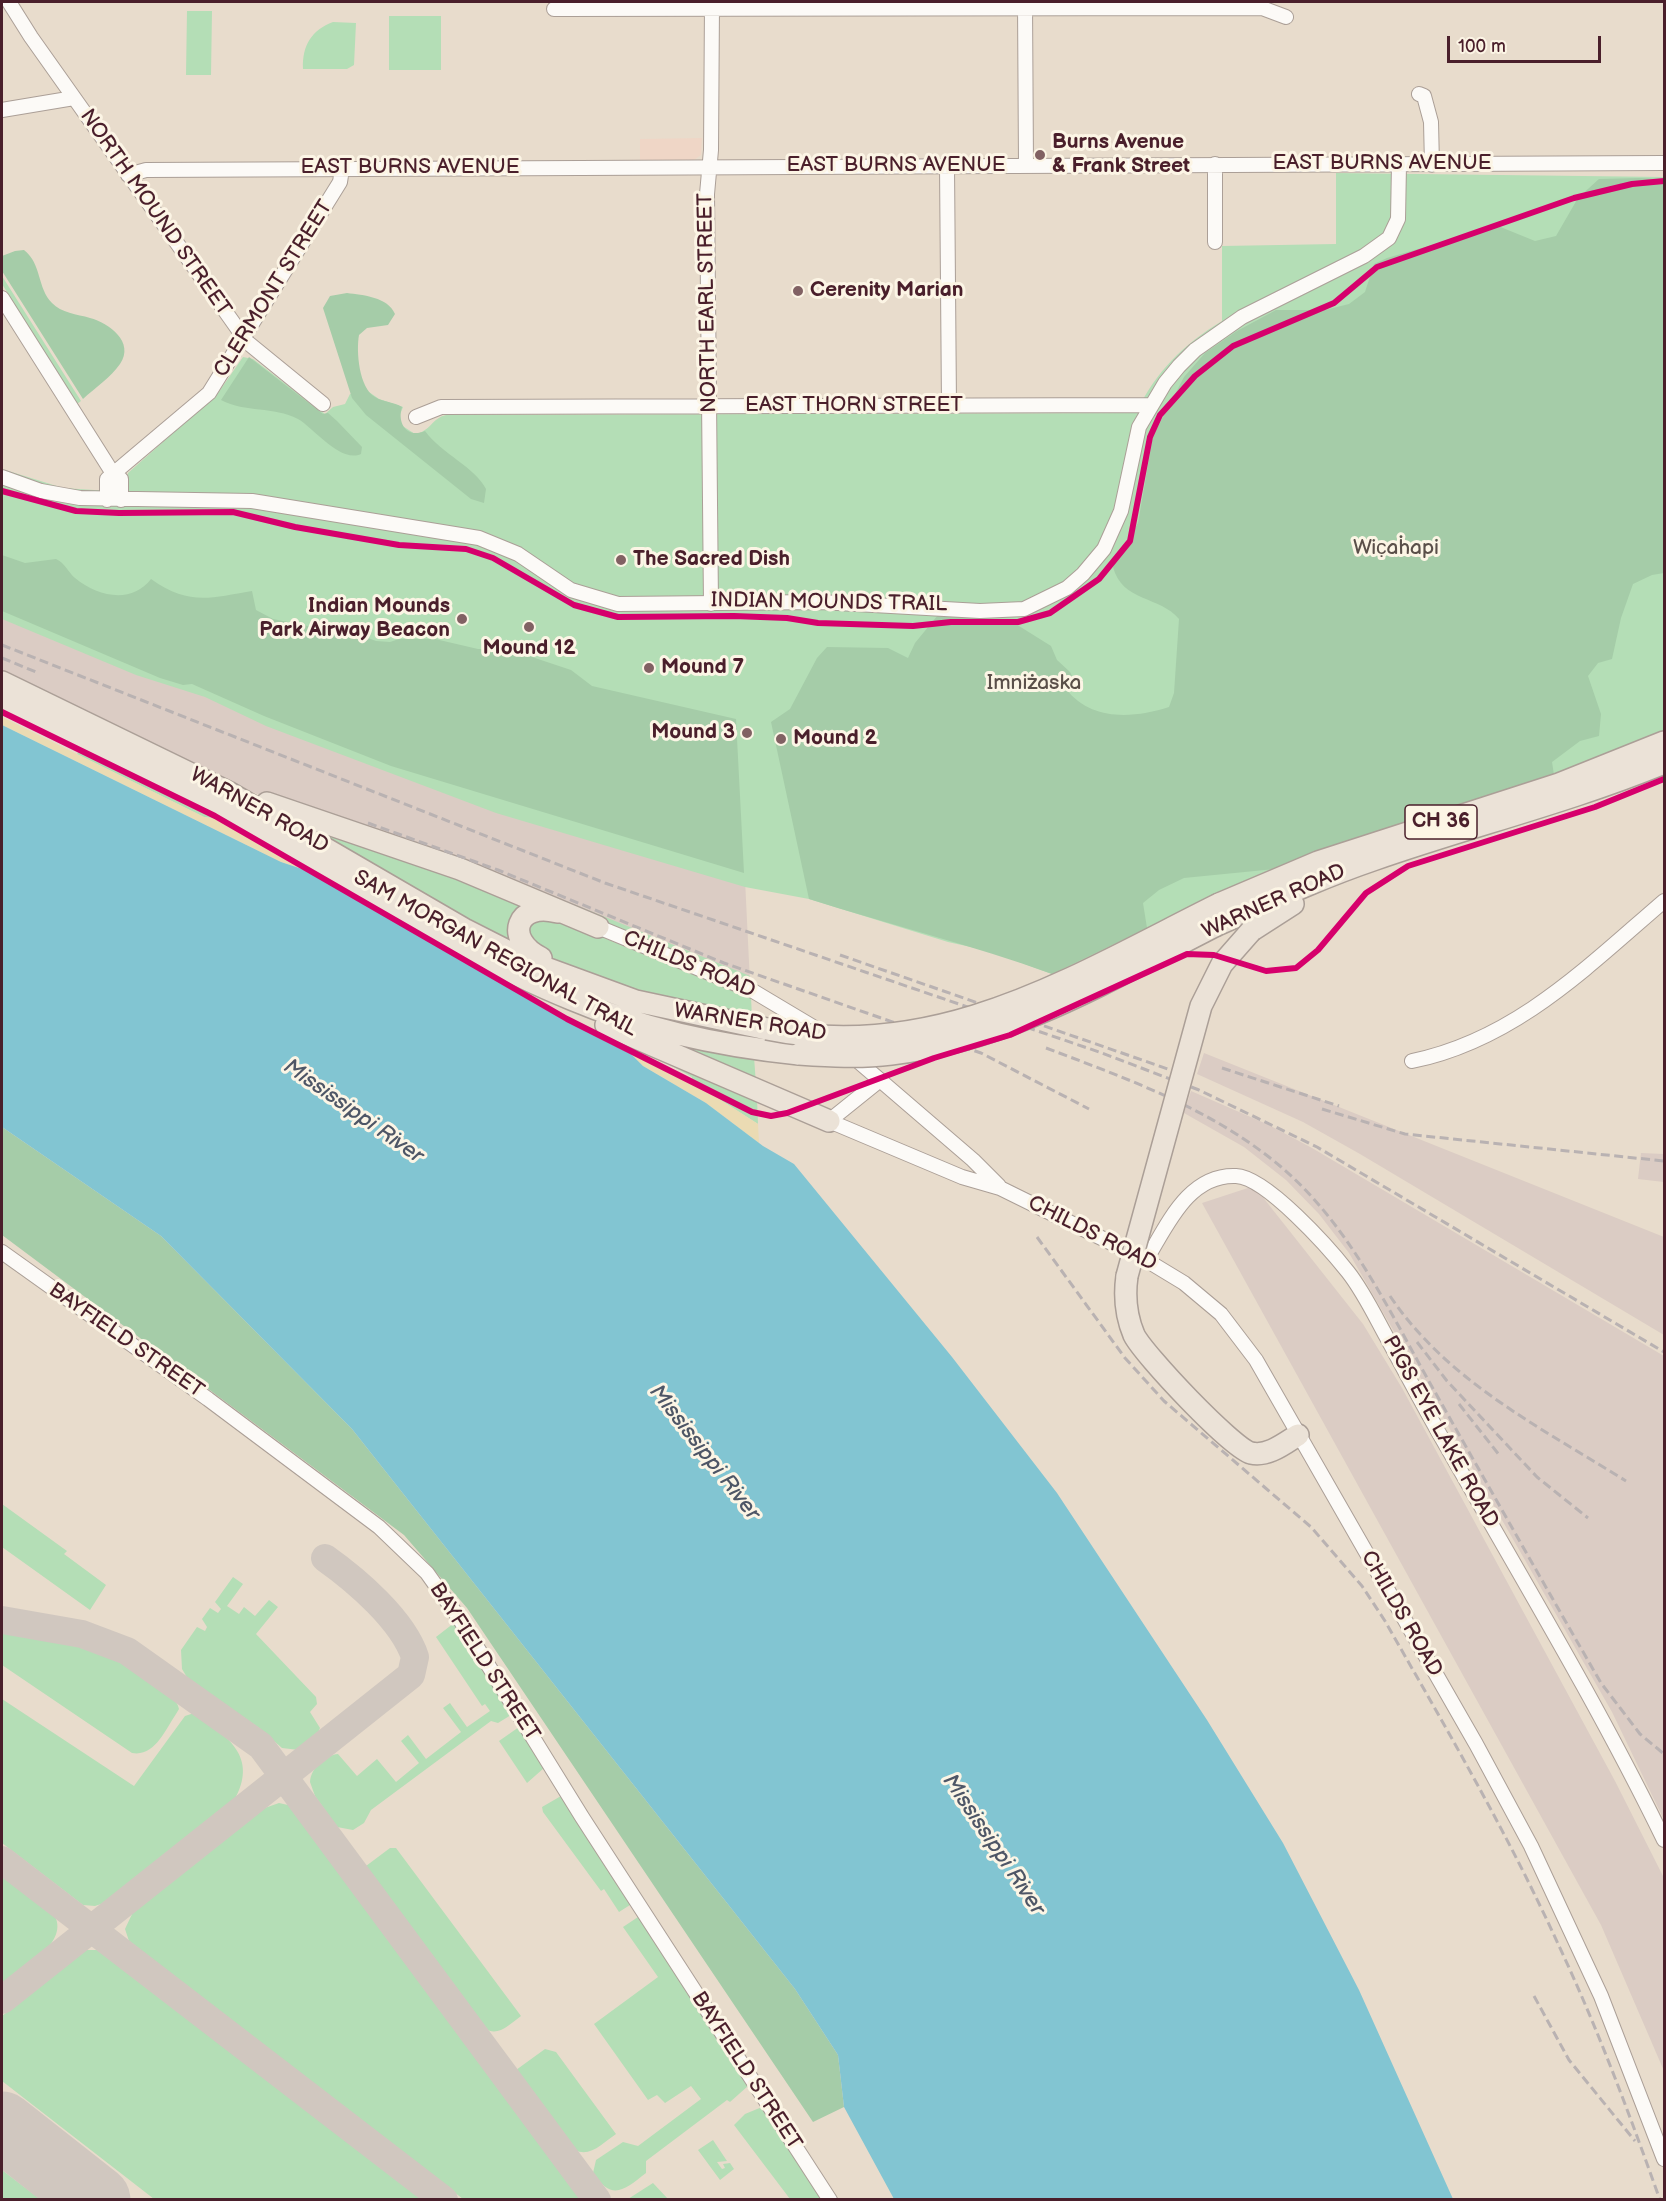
<!DOCTYPE html>
<meta charset="utf-8">
<style>
body{margin:0}
#map{position:relative;width:1666px;height:2201px;overflow:hidden;background:#e8dccc;font-family:"Balsamiq Sans",sans-serif}
canvas{display:block}
.frame{position:absolute;inset:0;border:3px solid #4a1f2b;pointer-events:none}
.scale{position:absolute;left:1447px;top:36px;width:154px;height:27px;box-sizing:border-box;border:3px solid #4a1f2b;border-top:0;padding-left:8px;font-size:18px;line-height:21px;white-space:nowrap;color:#4a1f2b;-webkit-text-stroke:4px #fcf5e5;paint-order:stroke}
</style>
<div id="map">
<canvas width="1666" height="2201"></canvas>
<div class="frame"></div>
<div class="scale">100 m</div>
</div>
<script>
const context = document.querySelector('canvas').getContext('2d');
context.lineJoin = 'round';
function fill(path, color) { context.fillStyle = color; context.fill(path, 'evenodd'); }
function stroke(path, color, width, dash) { context.strokeStyle = color; context.lineWidth = width; context.lineCap = dash ? 'butt' : 'round'; context.setLineDash(dash || []); context.stroke(path); }
function drawText(font, color, halo, rows, align = 'center') {
  context.font = font + ' "Balsamiq Sans",sans-serif'; context.lineWidth = 6; context.setLineDash([]); context.textBaseline = 'middle'; context.strokeStyle = halo; context.fillStyle = color; for (const [text, x, y, turn = 0] of rows) {
    context.save(); context.translate(x, y); context.rotate((+turn || 0) * Math.PI / 180); context.textAlign = isNaN(turn) ? turn : align; if (halo) context.strokeText(text, 0, 0); context.fillText(text, 0, 0); context.restore();
  }
}
fill(new Path2D(`
 M 702,138 L 701,155 L 694,160 L 640,160 L 640,139 Z`), '#efd6c6');
fill(new Path2D(`
 M 2,613 L 745,879 L 750,983 L 234,785 L 2,674 Z
 M 1204,1053 L 1664,1237 L 1664,1335 L 1360,1154 L 1303,1122 L 1197,1074 Z
 M 1191,1091 L 1269,1125 L 1312,1148 L 1664,1356 L 1664,1820 L 1612,1712 L 1349,1253 L 1319,1214 L 1286,1180 L 1244,1147 L 1184,1113 Z
 M 1641,1153 L 1664,1154 L 1664,1182 L 1638,1179 Z
 M 1254,1186 L 1363,1324 L 1402,1388 L 1615,1781 L 1664,1878 L 1664,2071 L 1601,1925 L 1202,1203 Z`), '#dbccc4');
fill(new Path2D(`
 M 187,11 L 212,11 L 211,75 L 186,75 Z
 M 389,16 L 441,16 L 441,70 L 389,70 Z
 M 333,22 L 356,23 L 354,65 L 347,69 L 303,69 C 302,45 312,30 333,22 Z
 M 1336,173 L 1664,177 L 1664,736 L 1052,974 L 989,951 L 948,942 L 809,899 L 745,887 L 496,813 L 266,726 L 205,697 L 136,675 L 2,619 L 2,469 L 63,488 L 125,492 L 128,473 L 218,393 L 243,357 L 253,359 L 325,414 L 333,407 L 345,404 L 350,394 L 369,392 L 379,399 L 403,407 L 399,417 L 401,425 L 415,434 C 430,432 432,418 446,415 L 1136,413 C 1156,371 1183,345 1222,321 L 1222,246 L 1336,244 Z
 M 2,276 L 81,401 L 77,404 L 2,284 Z
 M 79,751 L 214,818 L 204,817 L 77,754 Z
 M 296,823 L 532,904 L 510,940 L 472,925 Z
 M 373,832 L 502,875 L 750,976 L 750,983 Z
 M 549,916 L 751,997 L 752,1018 C 677,1000 598,984 529,946 L 529,923 Z
 M 628,1028 L 754,1057 L 756,1084 Z
 M 654,1056 L 757,1098 L 758,1124 L 691,1081 L 692,1077 Z
 M 2,1504 L 67,1551 L 64,1554 L 106,1585 L 90,1610 L 2,1547 Z
 M 233,1577 L 243,1584 L 227,1606 L 239,1614 L 244,1607 L 255,1616 L 269,1600 L 278,1607 L 256,1634 L 316,1697 L 317,1704 L 310,1712 L 320,1728 L 317,1735 L 299,1750 L 282,1748 L 259,1728 L 188,1679 L 182,1669 L 181,1650 L 197,1627 L 205,1631 L 207,1627 L 202,1619 L 210,1608 L 218,1613 L 221,1609 L 215,1602 Z
 M 454,1623 L 511,1715 L 498,1723 L 491,1721 L 371,1810 L 364,1823 L 353,1830 L 337,1827 L 315,1796 L 310,1782 C 311,1768 325,1755 338,1754 L 357,1776 L 377,1759 L 396,1782 L 419,1763 L 401,1741 L 408,1735 L 426,1759 L 461,1732 L 443,1708 L 450,1703 L 467,1727 L 490,1711 L 485,1704 L 482,1706 L 436,1637 Z
 M 2,1633 C 68,1643 101,1645 157,1686 C 166,1693 177,1698 179,1709 L 176,1714 C 165,1730 155,1757 132,1753 L 2,1665 Z
 M 2,1699 L 134,1786 L 185,1716 L 194,1713 C 228,1737 259,1756 234,1801 L 107,1902 L 95,1906 L 83,1905 L 2,1843 Z
 M 519,1727 L 544,1768 L 527,1783 L 499,1741 Z
 M 561,1796 L 630,1905 L 619,1912 L 604,1889 L 601,1891 L 543,1812 L 542,1807 Z
 M 279,1803 L 288,1805 L 296,1811 L 583,2199 L 463,2199 L 129,1941 L 125,1929 L 133,1912 L 262,1809 Z
 M 390,1848 L 396,1848 L 521,2016 C 510,2024 497,2038 485,2028 L 366,1866 Z
 M 2,1873 C 13,1882 46,1903 53,1913 C 73,1942 20,1970 2,1985 Z
 M 638,1917 L 748,2086 L 730,2102 L 727,2100 L 646,2161 L 646,2173 C 623,2191 612,2201 593,2173 L 596,2160 L 623,2142 L 638,2146 L 701,2099 L 691,2086 L 665,2103 L 657,2095 L 648,2100 L 594,2024 L 658,1977 L 623,1927 Z
 M 85,1950 L 100,1950 L 116,1961 L 424,2199 L 154,2199 L 2,2081 L 2,2016 Z
 M 545,2049 L 556,2052 L 616,2134 C 604,2142 590,2158 575,2150 L 516,2070 Z
 M 762,2107 L 823,2199 L 790,2199 L 734,2125 L 745,2114 Z
 M 713,2140 L 727,2161 L 717,2162 L 722,2169 L 725,2168 L 723,2164 L 730,2163 L 734,2169 L 720,2180 L 698,2150 Z
 M 2,2170 L 40,2199 L 2,2199 Z
 M 653,2183 L 668,2199 L 628,2199 Z`), '#b4deb6');
fill(new Path2D(`
 M 1639,178 L 1664,179 L 1664,573 L 1652,575 L 1633,584 L 1621,618 L 1612,659 L 1598,663 L 1588,676 L 1601,714 L 1599,736 L 1580,741 L 1552,762 L 1554,775 L 1275,869 L 1184,878 L 1159,890 L 1143,903 L 1147,928 L 1052,974 C 973,945 890,925 809,899 L 771,722 L 790,709 L 817,658 L 827,647 L 888,648 L 908,658 L 915,643 L 938,615 L 1011,621 L 1051,646 L 1057,660 L 1070,672 L 1074,680 L 1066,689 C 1092,722 1134,718 1169,707 L 1174,693 L 1179,619 C 1160,596 1122,602 1113,567 L 1138,523 L 1153,436 L 1184,377 L 1205,353 L 1237,331 L 1276,310 L 1325,310 L 1349,304 L 1365,292 L 1374,264 L 1387,258 L 1498,226 L 1535,241 L 1556,236 L 1578,198 L 1599,179 Z
 M 15,251 L 24,250 C 42,264 37,288 52,303 C 61,313 77,314 90,318 C 109,323 135,342 120,364 C 111,377 95,388 83,399 L 2,271 L 2,256 Z
 M 347,293 C 363,295 388,297 395,314 L 388,325 L 367,328 L 359,335 C 356,351 359,388 375,397 C 383,402 394,402 402,407 C 397,422 406,439 425,431 C 442,454 475,467 486,489 L 484,503 L 471,499 L 366,415 L 352,398 L 323,308 L 330,296 Z
 M 249,357 L 323,414 L 328,413 L 337,421 L 362,447 L 361,454 C 340,463 315,429 298,419 C 273,406 246,413 221,400 Z
 M 2,555 L 25,563 L 56,559 C 65,563 68,572 75,578 C 98,597 132,604 151,579 C 189,606 210,598 252,591 L 256,610 L 273,619 L 318,628 L 352,632 L 376,641 L 390,642 L 399,639 L 435,639 L 478,649 L 508,649 L 571,670 L 592,686 L 736,719 L 744,873 L 391,766 L 264,716 L 192,684 L 183,685 L 160,678 L 21,619 L 2,611 Z
 M 2,1127 L 161,1236 L 352,1429 L 795,1989 L 838,2055 L 844,2107 L 813,2122 L 467,1608 L 404,1535 L 2,1235 Z`), '#a5cca8');
fill(new Path2D(`
 M 2,717 L 204,817 L 215,819 L 305,870 L 281,862 L 2,725 Z
 M 631,1054 L 691,1081 L 758,1124 L 759,1143 L 706,1103 L 643,1066 Z`), '#ebdbb3');
fill(new Path2D(`
 M 2,725 L 281,862 L 305,870 L 566,1021 L 631,1054 L 643,1066 L 706,1103 L 763,1146 L 794,1164 L 952,1357 L 1057,1493 L 1207,1720 L 1283,1843 L 1359,1990 L 1453,2199 L 894,2199 L 844,2107 L 838,2055 L 795,1989 L 352,1429 L 161,1236 L 2,1127 Z`), '#82c5d2');
stroke(new Path2D(`
 M 2,1620 L 82,1634 L 127,1651 L 261,1746 L 597,2200
 M 2,1860 L 444,2200
 M 2,2000 L 411,1675 L 415,1657 C 403,1620 356,1580 325,1558`), '#d0c7bf', 28);
stroke(new Path2D(`
 M 2,2126 L 96,2200`), '#d0c7bf', 69);
const minor = new Path2D(`
 M 9,2 L 31,37 L 247,342 L 323,404
 M 1025,3 L 1026,166
 M 554,9 L 1262,8 L 1286,17
 M 1419,94 L 1424,96 L 1431,122 L 1432,165
 M 2,110 L 74,98
 M 1215,164 L 1215,242
 M 947,166 L 949,406
 M 128,175 L 146,170 L 1664,163
 M 2,298 L 112,472 L 121,479 L 121,500
 M 416,417 L 441,407 L 1150,405
 M 2,477 L 41,491 L 80,498 L 252,501 L 479,538 L 518,554 L 571,590 L 618,604 L 820,602 L 980,611 L 1024,609 L 1067,588 L 1083,574 L 1104,549 L 1121,511 L 1139,427 L 1165,383 L 1179,366 L 1195,350 L 1242,317 L 1364,256 L 1389,238 L 1398,219 L 1399,165
 M 107,500 L 107,479 L 209,393 L 340,182 L 342,169
 M 711,604 L 707,194 L 711,150 L 712,4
 M 598,927 L 753,991 L 825,1034
 M 852,1056 L 973,1160 L 999,1186
 M 1412,1061 C 1515,1040 1587,967 1664,901
 M 880,1080 L 829,1121 L 962,1177 L 1000,1188 L 1146,1260 L 1184,1283 L 1221,1314 L 1256,1360 L 1476,1744 L 1531,1846 L 1601,1996 L 1664,2159
 M 2,1252 L 208,1399 L 379,1527 L 427,1573 L 459,1618 L 582,1817 L 830,2200
 M 1146,1260 C 1167,1226 1188,1174 1236,1176 C 1266,1177 1329,1248 1348,1272 C 1363,1291 1374,1314 1386,1336 C 1406,1373 1426,1411 1447,1447 C 1521,1577 1599,1706 1664,1840`);
const highway = new Path2D(`
 M 2,682 L 228,792 L 464,929 L 527,961 L 636,1001 L 767,1029
 M 2,699 C 96,744 190,789 281,840 C 376,894 469,958 571,999 C 644,1030 720,1046 799,1054
 M 267,803 L 460,869 L 598,927
 M 1219,904 L 1318,862 L 1559,784 L 1664,742
 M 1217,925 C 1269,902 1320,878 1373,860 C 1470,826 1569,802 1664,763
 M 1251,931 L 1293,904
 M 541,958 C 503,939 517,901 557,912
 M 606,1025 L 829,1121
 M 1127,1276 C 1124,1297 1126,1316 1134,1335 C 1144,1355 1232,1448 1251,1453 C 1268,1457 1285,1443 1298,1435`);
stroke(minor, '#ab9f97', 16);
stroke(highway, '#ab9f97', 24);
stroke(minor, '#fcfaf7', 14);
stroke(highway, '#ebe2d7', 21);
stroke(new Path2D(`
 M 2,645 L 605,883 L 1102,1053 L 1199,1090 L 1317,1147 L 1664,1352
 M 2,658 L 36,672
 M 368,823 L 498,870 L 724,963 L 981,1053 L 1089,1109
 M 840,955 L 1188,1076
 M 1046,1048 C 1128,1079 1212,1109 1280,1166 C 1350,1225 1390,1313 1435,1392 C 1490,1489 1545,1586 1601,1683 L 1640,1734 L 1664,1754
 M 1222,1068 L 1339,1106
 M 1322,1109 L 1405,1134 L 1664,1161
 M 1037,1237 L 1125,1358 L 1164,1401 L 1311,1527 L 1362,1586 L 1385,1621 C 1446,1728 1508,1834 1559,1946 C 1598,2029 1629,2113 1660,2200
 M 1390,1296 C 1448,1382 1540,1427 1626,1481
 M 1417,1342 L 1447,1381 L 1537,1477 L 1588,1518
 M 1459,1404 L 1500,1456
 M 1534,1996 L 1569,2060 L 1635,2141`), '#b9b2b2', 3, [9, 4.5]);
const highwayBridge = new Path2D(`
 M 767,1029 C 937,1064 1074,976 1219,904
 M 799,1054 C 829,1056 860,1058 891,1054 C 1010,1041 1112,978 1217,925
 M 1127,1276 L 1201,1006 L 1222,964 L 1251,931`);
stroke(highwayBridge, '#ab9f97', 24, []);
stroke(highwayBridge, '#ebe2d7', 21);
stroke(new Path2D(`
 M 2,491 L 76,511 L 119,513 L 233,512 L 295,527 L 399,545 L 466,549 L 493,558 L 574,605 L 618,617 L 734,616 L 787,618 L 818,623 L 913,626 L 951,622 L 1018,622 L 1050,613 L 1099,579 L 1130,541 L 1150,437 L 1160,415 L 1195,376 L 1233,346 L 1334,303 L 1377,267 L 1574,198 L 1632,184 L 1664,181
 M 2,712 L 215,816 L 567,1019 L 752,1112 L 771,1116 L 787,1113 L 934,1058 L 1010,1035 L 1187,954 L 1214,955 L 1266,971 L 1296,968 L 1318,950 L 1366,893 L 1408,866 L 1595,807 L 1664,779`), '#d6006c', 6);
for (const [x, y, r, color] of [
 [1040,155,6,"#816163"],
 [798,291,6,"#816163"],
 [621,560,6,"#816163"],
 [462,619,6,"#816163"],
 [529,627,6,"#816163"],
 [649,668,6,"#816163"],
 [747,733,6,"#816163"],
 [781,739,6,"#816163"]
]) { const dot = new Path2D(); dot.arc(x, y, r, 0, 2 * Math.PI); context.fillStyle = color; context.fill(dot); stroke(dot, '#fcf5e5', 2); }
for (const [x, y, w] of [
 [1441,822,72]
]) { const box = new Path2D(); box.roundRect(x - w / 2, y - 17, w, 34, 4.5); context.fillStyle = '#fcf5e5'; context.fill(box); stroke(box, '#4a1f2b', 1.5); }
drawText('bold 20px', '#4a1f2b', null, [
 ["CH 36",1441,822]
]);
drawText('bold 21px', '#4a1f2b', '#fcf5e5', [
 ["Burns Avenue",1052,143],
 ["& Frank Street",1052,167],
 ["Cerenity Marian",810,291],
 ["The Sacred Dish",633,560],
 ["Indian Mounds",450,607,"right"],
 ["Park Airway Beacon",450,631,"right"],
 ["Mound 12",529,649,"center"],
 ["Mound 7",661,668],
 ["Mound 3",735,733,"right"],
 ["Mound 2",793,739]
], 'left');
drawText('21px', '#4a1f2b', '#fcf5e5', [
 ["EAST BURNS AVENUE",1382,164],
 ["EAST BURNS AVENUE",896,166],
 ["EAST BURNS AVENUE",410,168],
 ["NORTH MOUND STREET",155,213,55],
 ["CLERMONT STREET",274,289,-58],
 ["NORTH EARL STREET",708,303,-91],
 ["EAST THORN STREET",854,406],
 ["INDIAN MOUNDS TRAIL",829,603,1],
 ["WARNER ROAD",259,811,29],
 ["WARNER ROAD",1274,902,-24],
 ["SAM MORGAN REGIONAL TRAIL",495,954,29],
 ["CHILDS ROAD",689,965,23],
 ["WARNER ROAD",750,1023,9],
 ["CHILDS ROAD",1092,1234,27],
 ["BAYFIELD STREET",126,1341,35],
 ["PIGS EYE LAKE ROAD",1440,1432,61],
 ["CHILDS ROAD",1401,1614,60],
 ["BAYFIELD STREET",484,1662,57],
 ["BAYFIELD STREET",746,2071,57]
]);
drawText('21px', '#5a4f49', '#fcf5e5', [
 ["Wic̣aḣapi",1396,549],
 ["Imniżaska",1034,684]
]);
drawText('italic 22px', '#4e5666', '#fcf5e5', [
 ["Mississippi River",353,1112,35],
 ["Mississippi River",704,1453,52],
 ["Mississippi River",993,1845,56]
]);
</script>
